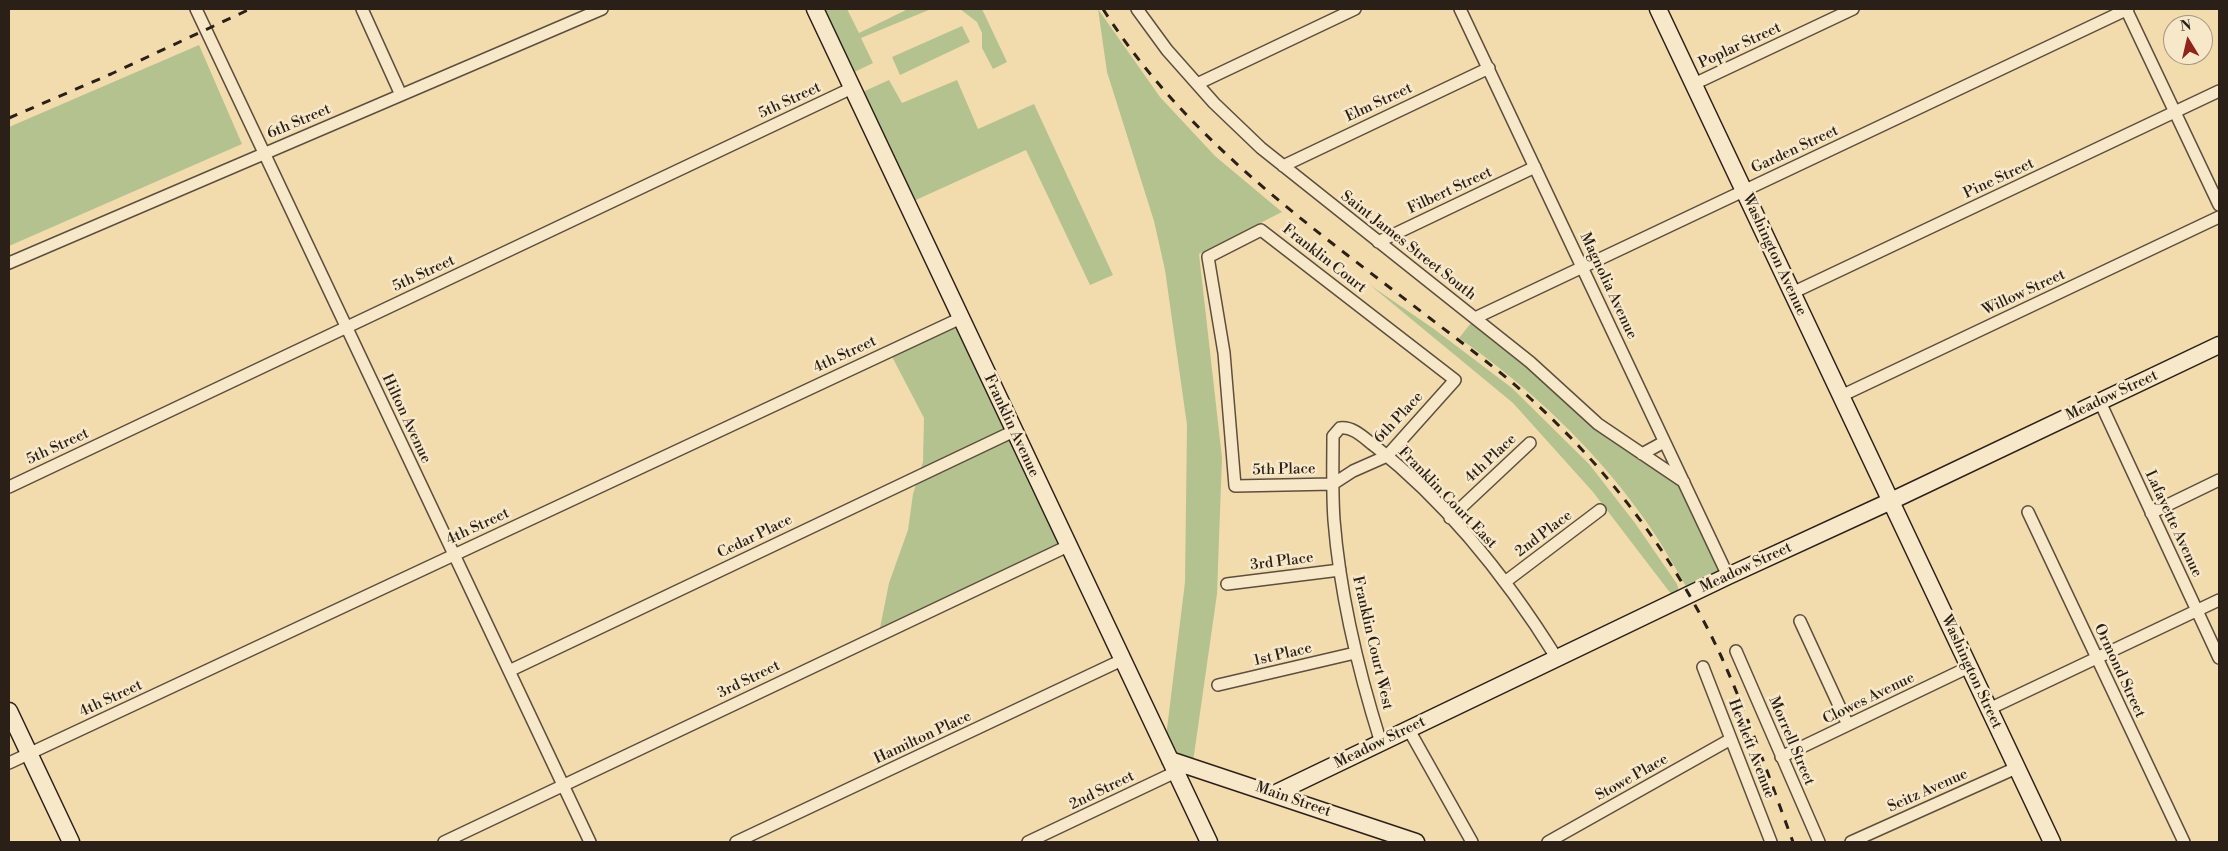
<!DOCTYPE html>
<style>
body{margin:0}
#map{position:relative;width:2228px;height:851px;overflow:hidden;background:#f2dcae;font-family:"Libre Bodoni",serif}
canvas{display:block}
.frame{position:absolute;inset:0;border:10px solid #2b2018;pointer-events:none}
.north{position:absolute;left:2163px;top:15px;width:50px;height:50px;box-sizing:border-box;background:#f7e8ca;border:1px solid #a59883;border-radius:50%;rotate:351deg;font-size:14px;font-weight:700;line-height:20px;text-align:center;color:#2b2018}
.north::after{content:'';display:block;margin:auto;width:18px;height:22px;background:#8f2418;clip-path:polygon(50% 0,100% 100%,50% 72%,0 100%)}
</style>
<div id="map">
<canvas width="2228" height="851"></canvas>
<div class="frame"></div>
<div class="north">N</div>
</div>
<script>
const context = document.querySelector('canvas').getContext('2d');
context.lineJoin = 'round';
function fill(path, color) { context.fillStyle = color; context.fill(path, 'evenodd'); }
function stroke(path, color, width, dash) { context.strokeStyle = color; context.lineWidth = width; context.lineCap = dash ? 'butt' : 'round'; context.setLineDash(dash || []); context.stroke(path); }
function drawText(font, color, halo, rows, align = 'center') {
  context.font = font + ' "Libre Bodoni",serif'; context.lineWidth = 5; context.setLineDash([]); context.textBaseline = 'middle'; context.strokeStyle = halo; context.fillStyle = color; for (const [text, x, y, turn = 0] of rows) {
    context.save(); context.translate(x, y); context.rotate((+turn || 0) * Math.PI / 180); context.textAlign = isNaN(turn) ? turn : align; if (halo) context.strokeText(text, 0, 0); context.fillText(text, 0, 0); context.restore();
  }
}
fill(new Path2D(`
 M 815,9 L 847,9 L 859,33 L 908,9 L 931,9 L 861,38 L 873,63 L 846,76 Z
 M 960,9 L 982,9 L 1007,62 L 993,69 L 982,48 L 982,33 L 977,22 Z
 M 1098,9 L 1160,97 L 1215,156 L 1282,212 L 1199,254 L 1222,458 L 1217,594 L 1193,762 L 1178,771 L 1165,745 L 1185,582 L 1187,425 L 1165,270 L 1154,221 L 1107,72 Z
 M 962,26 L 970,42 L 900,75 L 892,57 Z
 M 199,45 L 242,144 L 9,246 L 9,127 Z
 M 889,80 L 902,103 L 957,80 L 978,129 L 1034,104 L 1113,275 L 1090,285 L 1026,150 L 907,204 L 856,95 Z
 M 1370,285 L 1434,329 L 1512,388 L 1589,464 L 1635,523 L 1677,584 L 1681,599 L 1678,601 L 1668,590 L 1593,492 L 1513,403 Z
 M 961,314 L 1070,544 L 879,633 L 889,583 L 908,530 L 913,494 L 923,462 L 924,418 L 888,349 Z
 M 1475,318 L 1598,424 L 1676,476 L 1728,576 L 1691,595 C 1676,569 1661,542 1643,517 C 1594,448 1529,387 1459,338 Z`), '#b4c28f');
const street = new Path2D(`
 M 196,9 L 590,842
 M 362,9 L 401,95
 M 1137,9 L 1167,50 L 1214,103 L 1261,148 L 1530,362 L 1598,424 L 1684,482
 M 1460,9 L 1728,576
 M 2126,9 L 2219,205
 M 1197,84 L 1355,9
 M 1694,84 L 1853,9
 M 1283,166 L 1489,68
 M 1261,230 L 1455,380 L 1387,456 L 1353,471 L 1333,484 L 1235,486 L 1224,353 L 1208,257 Z
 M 1378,242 L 1535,167
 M 9,263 L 602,9
 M 1792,293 L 2219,91
 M 1475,318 L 2128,9
 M 1841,396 L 2219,217
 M 2100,402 L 2219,658
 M 1642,454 L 1664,442
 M 9,487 L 852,88
 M 2028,512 L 2184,842
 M 2151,513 L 2219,480
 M 1450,518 L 1530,443
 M 1505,582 L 1600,510
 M 1227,584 L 1340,570
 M 1800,621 L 1848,725
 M 1736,651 L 1819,842
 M 1703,667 L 1771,842
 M 509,671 L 1014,431
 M 1218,685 L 1355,653
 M 1989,709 L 2219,600
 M 1409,730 L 1472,842
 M 1381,743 C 1358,670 1340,596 1334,520 C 1332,492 1333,463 1333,436 L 1340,428 C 1354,426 1366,440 1376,447 C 1448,504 1508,580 1556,657
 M 1781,757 L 1969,667
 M 9,763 L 961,318
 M 444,842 L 1068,546
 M 736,842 L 1122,660
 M 1028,842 L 1182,769
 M 1548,842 L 1731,739
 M 1851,842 L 2016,768`);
const secondary = new Path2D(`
 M 815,9 L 1209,842
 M 1658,9 L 2052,842
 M 9,711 L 71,842
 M 1170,760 L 1416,842
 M 1274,794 L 1728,576 L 1891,501 L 2219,345`);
stroke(street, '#5d4f3e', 14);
stroke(secondary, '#2b2018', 19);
stroke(street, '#f7e8ca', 11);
stroke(secondary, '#f7e8ca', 16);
stroke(new Path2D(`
 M 1103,9 C 1186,139 1306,223 1427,316 C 1462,343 1498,369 1531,399 C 1610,471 1676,559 1721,656 C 1748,716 1770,780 1793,842
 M 9,118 L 111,74 L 250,9`), '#2b2018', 3, [9, 9]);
drawText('15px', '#2b2018', '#f7e8ca', [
 ["Poplar Street",1740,46,-25],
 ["5th Street",790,101,-25],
 ["Elm Street",1379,103,-25],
 ["6th Street",299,122,-23],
 ["Garden Street",1795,150,-25],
 ["Pine Street",1999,179,-25],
 ["Filbert Street",1450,191,-25],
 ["Saint James Street South",1408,246,38],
 ["Washington Avenue",1774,255,65],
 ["Franklin Court",1324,259,38],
 ["5th Street",424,274,-25],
 ["Magnolia Avenue",1608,286,65],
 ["Willow Street",2024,293,-25],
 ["4th Street",845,355,-25],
 ["Meadow Street",2112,396,-25],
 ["6th Place",1399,418,-47],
 ["Hilton Avenue",406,419,65],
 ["Franklin Avenue",1011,426,65],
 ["5th Street",58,447,-25],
 ["4th Place",1491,459,-43],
 ["5th Place",1284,470,-1],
 ["Franklin Court East",1447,498,46],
 ["Lafayette Avenue",2173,524,65],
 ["4th Street",478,527,-25],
 ["2nd Place",1544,534,-37],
 ["Cedar Place",755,537,-26],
 ["3rd Place",1282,562,-7],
 ["Meadow Street",1746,568,-25],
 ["Franklin Court West",1372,643,77],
 ["1st Place",1283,655,-13],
 ["Ormond Street",2119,671,65],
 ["Washington Street",1971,672,65],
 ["3rd Street",749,680,-26],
 ["4th Street",111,699,-25],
 ["Clowes Avenue",1869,699,-26],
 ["Hamilton Place",923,738,-25],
 ["Morrell Street",1791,741,67],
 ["Meadow Street",1380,743,-26],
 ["Hewlett Avenue",1751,749,69],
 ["Stowe Place",1632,778,-29],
 ["2nd Street",1102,791,-26],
 ["Seitz Avenue",1928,791,-24],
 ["Main Street",1293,800,19]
]);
</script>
